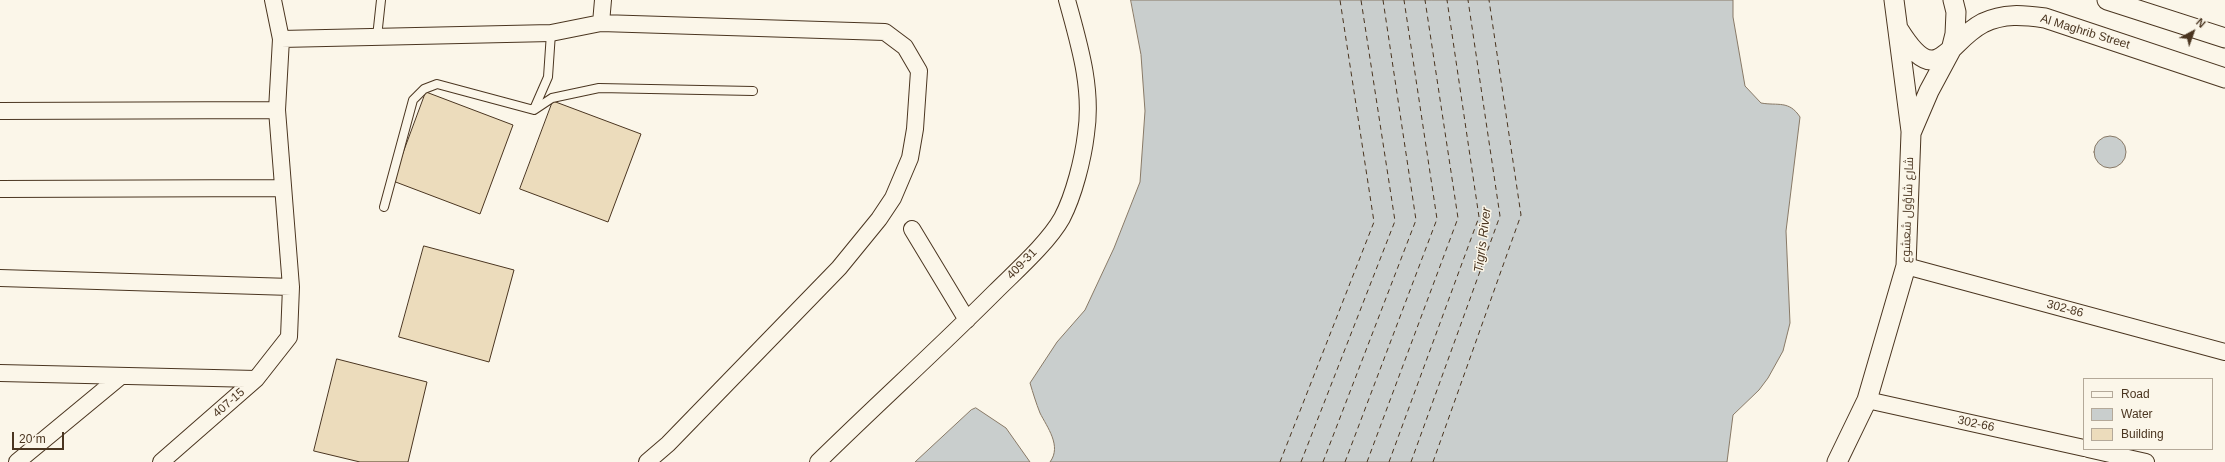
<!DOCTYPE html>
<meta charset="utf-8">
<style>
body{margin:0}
#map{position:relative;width:2225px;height:462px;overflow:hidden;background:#fbf6e9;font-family:Helvetica,sans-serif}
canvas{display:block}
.legend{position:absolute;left:2083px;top:378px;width:130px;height:72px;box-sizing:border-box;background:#fbf6e9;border:1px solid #b4a999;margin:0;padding:5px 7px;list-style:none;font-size:12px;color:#4a3520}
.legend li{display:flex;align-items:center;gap:8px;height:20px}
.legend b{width:20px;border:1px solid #b4a999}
.north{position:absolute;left:2173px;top:12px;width:40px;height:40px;-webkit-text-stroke:3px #fbf6e9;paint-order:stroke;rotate:41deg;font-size:11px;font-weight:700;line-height:16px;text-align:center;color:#4a3520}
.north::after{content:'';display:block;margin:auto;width:14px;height:18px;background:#4a3520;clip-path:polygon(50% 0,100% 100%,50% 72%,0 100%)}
.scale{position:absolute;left:12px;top:432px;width:52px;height:18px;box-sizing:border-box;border:2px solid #4a3520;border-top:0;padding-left:5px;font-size:12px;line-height:14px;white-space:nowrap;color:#4a3520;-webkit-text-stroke:3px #fbf6e9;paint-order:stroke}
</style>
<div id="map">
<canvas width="2225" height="462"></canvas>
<ul class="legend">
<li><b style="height:5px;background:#fbf6e9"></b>Road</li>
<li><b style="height:11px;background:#c9cecd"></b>Water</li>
<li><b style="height:11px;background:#ecdcbc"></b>Building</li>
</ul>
<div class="north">N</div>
<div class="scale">20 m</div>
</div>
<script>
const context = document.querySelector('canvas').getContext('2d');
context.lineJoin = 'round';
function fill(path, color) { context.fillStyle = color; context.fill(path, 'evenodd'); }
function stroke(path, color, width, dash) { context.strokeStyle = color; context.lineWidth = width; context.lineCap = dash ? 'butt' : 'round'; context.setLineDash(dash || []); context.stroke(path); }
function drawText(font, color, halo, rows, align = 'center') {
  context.font = font + ' Helvetica,Cairo,sans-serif'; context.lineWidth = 3; context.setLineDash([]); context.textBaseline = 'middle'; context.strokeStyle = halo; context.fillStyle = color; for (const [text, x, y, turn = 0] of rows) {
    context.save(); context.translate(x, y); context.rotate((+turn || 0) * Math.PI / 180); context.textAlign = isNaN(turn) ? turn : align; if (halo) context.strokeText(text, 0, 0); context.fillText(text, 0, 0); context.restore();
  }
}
const water = new Path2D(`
 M 1131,0 L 1733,0 L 1733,17 L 1745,86 L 1761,103 C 1778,106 1789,100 1800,117 L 1786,231 L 1790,323 L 1783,351 L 1768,378 L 1759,390 L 1733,415 L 1727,462 L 1050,462 C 1062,446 1047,427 1040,413 C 1036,403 1033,393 1030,383 L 1057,342 L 1085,310 L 1114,248 L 1140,182 L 1145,111 L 1141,55 Z
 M2094 152a16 16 0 1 1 32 0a16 16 0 1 1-32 0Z
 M 976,408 L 1006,428 L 1030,462 L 915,462 L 971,410 Z`);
fill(water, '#c9cecd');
stroke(water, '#887966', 1);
stroke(new Path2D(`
 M 1280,462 L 1374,222 L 1340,0
 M 1301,462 L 1395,221 L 1361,0
 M 1323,462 L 1416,220 L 1383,0
 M 1345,462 L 1437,219 L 1404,0
 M 1367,462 L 1458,218 L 1425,0
 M 1389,462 L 1479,217 L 1447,0
 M 1411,462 L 1500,216 L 1468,0
 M 1433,462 L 1521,215 L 1489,0`), '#4a3520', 1, [5, 4]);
const building = new Path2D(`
 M 426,92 L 513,125 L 480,214 L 393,181 Z
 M 553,101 L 641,134 L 608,222 L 520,189 Z
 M 424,246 L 514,270 L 489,362 L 399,337 Z
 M 337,359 L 427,382 L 408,462 L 360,462 L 314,451 Z`);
fill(building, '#ecdcbc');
stroke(building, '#4a3520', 1);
const service = new Path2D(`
 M 377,37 L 381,0
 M 534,109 L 548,77 L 551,33
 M 384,207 L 413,100 L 424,89 L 437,84 L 534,110 L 552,98 L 599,88 L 753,91`);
const minor = new Path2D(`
 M 601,23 L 603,0
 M 281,39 L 551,33 L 601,23 L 885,32 L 905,47 L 919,71 L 915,129 L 910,158 L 893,198 L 879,219 L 839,268 L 668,444 L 647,462
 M 0,111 L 277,110
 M 0,189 L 283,188
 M 912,229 L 967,320
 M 1906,266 L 2225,352
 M 0,278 L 291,287
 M 0,373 L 256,379
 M 1867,400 L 2084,448
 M 2088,449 L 2146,462
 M 17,462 L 121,376
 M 161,462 L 256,379 L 289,337 L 291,287 L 277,110 L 281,39 L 273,0
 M 818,462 C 876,405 937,350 995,292 C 1015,272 1048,243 1062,218 C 1074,195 1083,159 1086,134 C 1093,88 1079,44 1067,0`);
const tertiary = new Path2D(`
 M 1894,0 L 1911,131
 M 2107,0 L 2225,38
 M 1899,30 C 1938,92 1946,42 1983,23 C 2004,13 2023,15 2045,18 L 2225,78
 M 1837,462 L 1867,400 L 1906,266 L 1911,133 L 1929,91 L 1951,50 L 1955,34 L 1956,12 L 1953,0`);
stroke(service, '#4a3520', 10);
stroke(minor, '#4a3520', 18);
stroke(tertiary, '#4a3520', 21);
stroke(service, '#fbf6e9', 8);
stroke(minor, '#fbf6e9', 16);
stroke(tertiary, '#fbf6e9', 19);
drawText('12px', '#4a3520', '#fbf6e9', [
 ["Al Maghrib Street",2085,32,17],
 ["شارع شاؤول شعشوع",1908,210,-88],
 ["409-31",1022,264,-46],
 ["302-86",2065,309,15],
 ["407-15",229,403,-41],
 ["302-66",1976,424,12]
]);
drawText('italic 13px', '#4a3520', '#fbf6e9', [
 ["Tigris River",1483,240,-83]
]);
</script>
